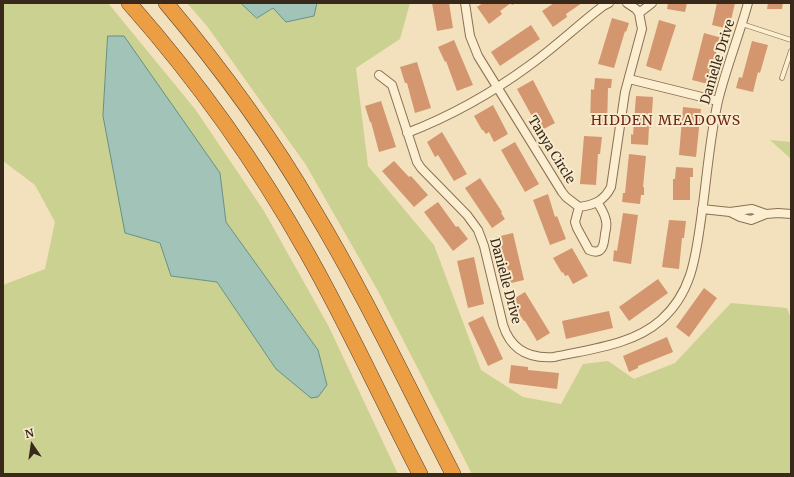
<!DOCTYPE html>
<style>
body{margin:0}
#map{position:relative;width:794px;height:477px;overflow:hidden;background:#f2e1bc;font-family:Merriweather,serif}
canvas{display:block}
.frame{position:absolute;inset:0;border:4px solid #39291a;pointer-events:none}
.north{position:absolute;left:12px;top:425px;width:40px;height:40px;-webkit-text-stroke:3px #f9ebcd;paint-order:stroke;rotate:347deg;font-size:11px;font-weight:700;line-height:16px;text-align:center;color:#39291a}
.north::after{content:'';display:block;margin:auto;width:14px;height:18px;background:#39291a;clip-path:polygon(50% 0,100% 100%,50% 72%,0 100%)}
</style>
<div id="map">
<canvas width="794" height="477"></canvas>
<div class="frame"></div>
<div class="north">N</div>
</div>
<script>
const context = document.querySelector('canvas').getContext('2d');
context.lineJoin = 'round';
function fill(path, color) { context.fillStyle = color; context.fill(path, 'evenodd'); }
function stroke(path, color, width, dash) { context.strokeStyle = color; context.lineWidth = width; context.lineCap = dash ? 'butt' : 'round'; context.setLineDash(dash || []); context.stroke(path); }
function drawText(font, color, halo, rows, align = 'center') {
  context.font = font + ' Merriweather,serif'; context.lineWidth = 4; context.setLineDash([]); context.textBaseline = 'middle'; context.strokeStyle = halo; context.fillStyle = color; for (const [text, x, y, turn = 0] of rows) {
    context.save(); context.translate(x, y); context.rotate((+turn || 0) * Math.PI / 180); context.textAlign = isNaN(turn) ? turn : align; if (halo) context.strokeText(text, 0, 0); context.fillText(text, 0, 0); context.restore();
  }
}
fill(new Path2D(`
 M 3,3 L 108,3 L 195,109 L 264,211 L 329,327 L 398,474 L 3,474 L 3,285 L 45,269 L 55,222 L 35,185 L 3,161 ZM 220,173 L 226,222 L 318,350 L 276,369 L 217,282 L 171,276 L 160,243 Z
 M 187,3 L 241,3 L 257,18 L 273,8 L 314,16 L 317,3 L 410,3 L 400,39 L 356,68 L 368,166 L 434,245 L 481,370 L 523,397 L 561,404 L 583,364 L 608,361 L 634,379 L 675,363 L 731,303 L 787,308 L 791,319 L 791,474 L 472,474 L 378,291 L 306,165 L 207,26 Z
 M 770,140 L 791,142 L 791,159 Z`), '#cbd190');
const water = new Path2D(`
 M 241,3 L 317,3 L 314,16 L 286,22 L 273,8 L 257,18 Z
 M 108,36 L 124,36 L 220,173 L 226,222 L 318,350 L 327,385 L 318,397 L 311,398 L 276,369 L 217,282 L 171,276 L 160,243 L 125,233 L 103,116 Z`);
fill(water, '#a1c3b8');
stroke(water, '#679186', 1);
fill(new Path2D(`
 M 432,3 L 449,3 L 453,28 L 437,31 Z
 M 483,3 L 516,3 L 512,5 L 511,3 L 500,11 L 502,14 L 489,24 L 477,7 Z
 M 554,3 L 582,3 L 566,14 L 567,17 L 553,27 L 542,11 Z
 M 668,3 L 687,3 L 685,12 L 667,9 Z
 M 717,3 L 735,3 L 729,29 L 712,25 Z
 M 768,3 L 783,3 L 782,9 L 767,9 Z
 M 612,18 L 629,23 L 626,32 L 625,31 L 614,68 L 598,64 Z
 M 659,20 L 676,25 L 661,71 L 646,66 Z
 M 531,25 L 540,39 L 500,66 L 491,52 Z
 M 704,33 L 722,38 L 720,46 L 718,46 L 708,84 L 692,80 Z
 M 454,40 L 473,85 L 457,91 L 446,61 L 445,62 L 438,47 Z
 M 752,41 L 768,45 L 760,73 L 758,72 L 753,92 L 736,88 L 739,77 L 742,78 Z
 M 417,62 L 431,108 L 415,113 L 407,83 L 405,83 L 400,67 Z
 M 595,78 L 612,79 L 611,88 L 608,88 L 607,127 L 590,126 L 591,89 L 594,90 Z
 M 533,80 L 555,123 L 540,131 L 517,89 Z
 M 636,96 L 653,97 L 651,128 L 649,127 L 648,145 L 631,144 L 631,134 L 633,135 Z
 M 381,101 L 396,147 L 379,152 L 371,122 L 370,122 L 365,106 Z
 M 493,105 L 508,134 L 494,142 L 489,132 L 486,134 L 483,130 L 482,130 L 474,116 Z
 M 683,107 L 701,109 L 696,157 L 679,155 Z
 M 442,132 L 467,174 L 454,181 L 438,155 L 435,157 L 427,142 Z
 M 584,136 L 602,137 L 600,154 L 598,154 L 596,185 L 580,184 Z
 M 515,142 L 539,184 L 525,192 L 501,150 Z
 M 629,154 L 646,156 L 643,187 L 644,187 L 644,195 L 641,195 L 640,204 L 622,202 L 623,193 L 625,193 Z
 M 394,161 L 409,177 L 411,176 L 428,195 L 414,207 L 382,171 Z
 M 676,167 L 693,168 L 693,177 L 690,177 L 690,200 L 673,200 L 673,179 L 675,179 Z
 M 480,178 L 502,212 L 501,213 L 505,219 L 492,228 L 465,188 Z
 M 548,194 L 555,217 L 557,216 L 566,239 L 550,245 L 533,200 Z
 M 438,202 L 456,227 L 458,226 L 468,239 L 453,251 L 424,212 Z
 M 623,213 L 638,215 L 631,264 L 613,261 L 614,250 L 617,251 Z
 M 669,220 L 686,221 L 684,238 L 682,238 L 679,269 L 662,267 Z
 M 513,233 L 524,280 L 507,284 L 496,237 Z
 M 572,248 L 588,276 L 573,284 L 568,275 L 565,276 L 563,272 L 562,273 L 553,258 Z
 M 474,257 L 484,304 L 468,308 L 457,261 Z
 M 658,279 L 668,293 L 629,321 L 619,307 Z
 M 704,288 L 717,298 L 689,337 L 676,327 Z
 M 525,292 L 550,333 L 537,341 L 525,321 L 524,321 L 510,301 Z
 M 609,311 L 613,328 L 566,339 L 562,321 Z
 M 483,316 L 503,359 L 488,366 L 468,323 Z
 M 667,337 L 673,352 L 638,366 L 638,368 L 629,372 L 623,356 Z
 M 511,365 L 528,367 L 528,370 L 559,373 L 557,389 L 509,383 Z`), '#d4966e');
const lane = new Path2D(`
 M 742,24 L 791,40
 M 782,78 L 791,51`);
const street = new Path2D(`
 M 465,3 L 470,36 L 478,56 L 562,192 L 566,197 L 579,207 C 594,205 604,201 611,187 L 625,92 L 642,29 L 639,13 L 636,9 L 627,3
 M 639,13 L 652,3
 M 379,75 L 392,85 L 417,162 L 421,168 L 467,215 L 478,230 L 484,246 L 503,325 C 511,350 529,359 554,357 C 590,349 633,345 661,320 C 694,291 696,252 702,212 C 707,176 710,136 718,101 C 726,68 739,36 748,3
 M 629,79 L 718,101
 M 407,133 C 451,116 492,93 530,65 C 555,47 578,25 603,6 L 609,3
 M 579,207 L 575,222 L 577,228 L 589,250 C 603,256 604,244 605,234 C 606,230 607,225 606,221 C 605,214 601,209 598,203
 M 702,209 L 730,212 L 752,209 L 766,214
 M 730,212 L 740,217 L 751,220 L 766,214 L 778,213 L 791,214`);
const highway = new Path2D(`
 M 129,3 C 197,80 257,164 307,253 C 348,325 382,401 420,474
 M 166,3 C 220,67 270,135 312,207 C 364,293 407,385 453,474`);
stroke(lane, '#8b7054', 5.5);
stroke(street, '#8b7054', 10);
stroke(highway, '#583e29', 16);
stroke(lane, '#fceed0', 4);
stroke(street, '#fceed0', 8);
stroke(highway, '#eb9e43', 15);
drawText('13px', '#39291a', '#f9ebcd', [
 ["Danielle Drive",718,62,-73],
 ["Tanya Circle",551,150,58],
 ["Danielle Drive",505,281,75]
]);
context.letterSpacing = '1px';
drawText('14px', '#6a2516', '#f9ebcd', [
 ["HIDDEN MEADOWS",666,121]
]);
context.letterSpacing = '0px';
</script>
